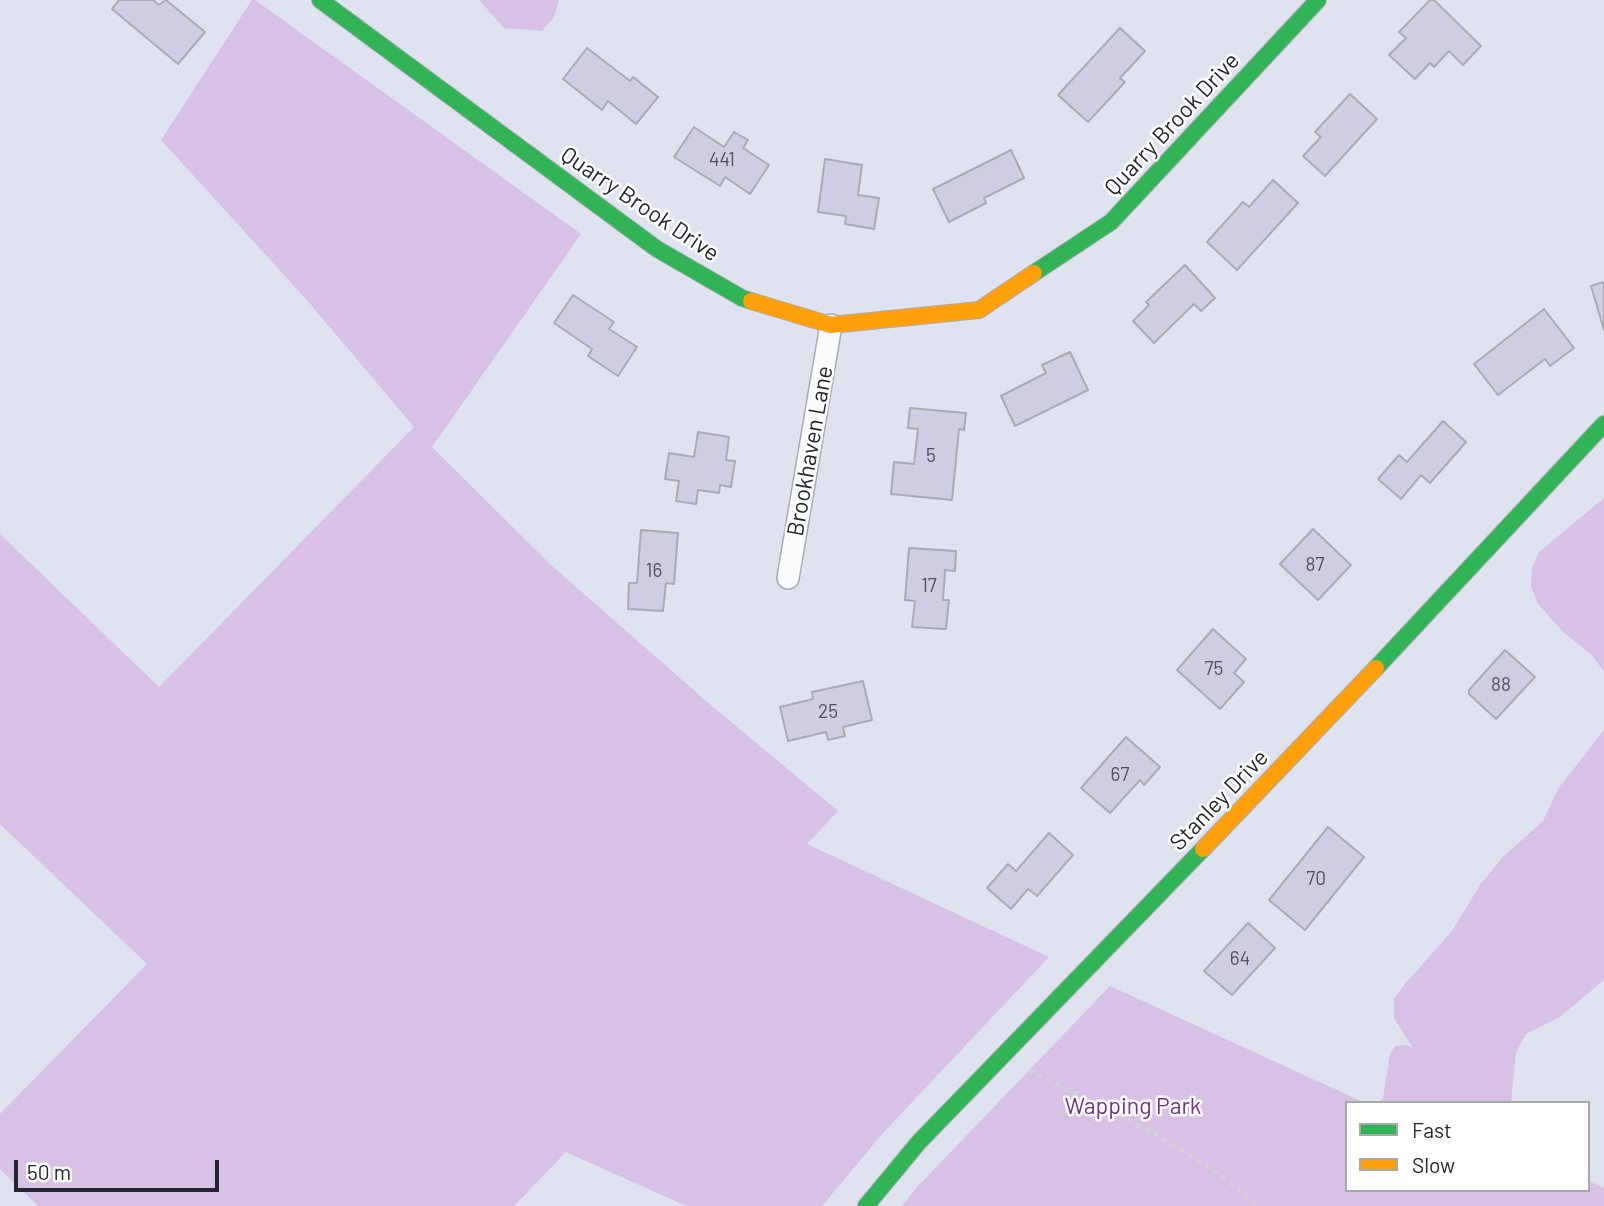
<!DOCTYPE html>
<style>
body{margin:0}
#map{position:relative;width:1604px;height:1206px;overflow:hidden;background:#dfe2ef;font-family:Barlow,sans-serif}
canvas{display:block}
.legend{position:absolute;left:1345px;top:1101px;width:245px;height:91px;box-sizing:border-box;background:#fff;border:2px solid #a7a8ab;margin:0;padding:9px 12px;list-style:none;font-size:21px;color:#23262e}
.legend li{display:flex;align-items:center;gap:14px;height:35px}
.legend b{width:35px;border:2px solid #a7a8ab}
.scale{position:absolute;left:14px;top:1160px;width:205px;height:32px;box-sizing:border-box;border:4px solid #23262e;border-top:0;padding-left:9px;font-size:21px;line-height:24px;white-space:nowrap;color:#23262e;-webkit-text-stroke:5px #fff;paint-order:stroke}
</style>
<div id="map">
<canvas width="1604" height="1206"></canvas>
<ul class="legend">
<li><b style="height:9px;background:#30b455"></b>Fast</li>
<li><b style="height:9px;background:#ff9f0a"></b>Slow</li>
</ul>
<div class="scale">50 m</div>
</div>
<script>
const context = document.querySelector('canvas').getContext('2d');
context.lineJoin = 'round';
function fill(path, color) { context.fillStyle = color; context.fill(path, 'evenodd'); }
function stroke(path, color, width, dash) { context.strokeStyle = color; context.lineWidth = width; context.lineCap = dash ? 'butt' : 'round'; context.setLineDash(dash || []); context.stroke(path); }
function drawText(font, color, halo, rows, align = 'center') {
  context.font = font + ' Barlow,sans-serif'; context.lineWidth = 5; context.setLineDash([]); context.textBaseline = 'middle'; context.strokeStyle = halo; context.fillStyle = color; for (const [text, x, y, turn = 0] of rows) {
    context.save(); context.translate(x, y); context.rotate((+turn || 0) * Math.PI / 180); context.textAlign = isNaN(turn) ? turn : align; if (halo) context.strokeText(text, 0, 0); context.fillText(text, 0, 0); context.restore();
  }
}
fill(new Path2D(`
 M 252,0 L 255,0 L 581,234 L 432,447 L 551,565 L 706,701 L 838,811 L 807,844 L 1049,957 L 882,1134 L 822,1206 L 686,1206 L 566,1152 L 514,1206 L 38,1206 L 0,1169 L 0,1114 L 147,964 L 0,824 L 0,534 L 159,687 L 414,427 L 306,299 L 161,140 Z
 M 479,0 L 559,0 L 554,17 L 542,31 L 504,28 Z
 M 1604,498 L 1604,672 L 1592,655 L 1563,632 L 1538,604 L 1531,587 L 1532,568 L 1539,552 Z
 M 1604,730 L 1604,980 L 1560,1017 L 1526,1034 L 1516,1052 L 1511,1103 L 1377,1103 L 1383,1098 L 1390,1054 L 1395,1046 L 1405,1045 L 1413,1048 L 1394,1018 L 1394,999 L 1404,985 L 1452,931 L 1480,885 L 1503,857 L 1543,821 L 1558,789 Z
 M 1110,986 L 1365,1103 L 1347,1103 L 1347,1190 L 1588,1190 L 1588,1180 L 1604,1188 L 1604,1206 L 902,1206 L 918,1186 Z`), '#d9c0e5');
const building = new Path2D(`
 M 119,0 L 153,0 L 159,5 L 166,0 L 205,32 L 178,64 L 112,9 Z
 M 1430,0 L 1434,0 L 1481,46 L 1463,65 L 1449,51 L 1434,67 L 1430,63 L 1415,79 L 1389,55 L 1406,38 L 1399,32 Z
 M 1120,28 L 1145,51 L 1120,78 L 1125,82 L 1088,122 L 1058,95 Z
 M 587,48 L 630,81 L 633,77 L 658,97 L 636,124 L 608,101 L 602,110 L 563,79 Z
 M 1350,94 L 1377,119 L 1325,176 L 1303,156 L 1321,137 L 1315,132 Z
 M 694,127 L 724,147 L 734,132 L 748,140 L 743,148 L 769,165 L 750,194 L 725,177 L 720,186 L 674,157 Z
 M 1011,150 L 1024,178 L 984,198 L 986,203 L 949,222 L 933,189 Z
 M 825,159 L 862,165 L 858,195 L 879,198 L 874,229 L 845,224 L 846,216 L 818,212 Z
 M 1273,180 L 1298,203 L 1237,270 L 1207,242 L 1243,202 L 1249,207 Z
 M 1185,265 L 1215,298 L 1201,311 L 1194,304 L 1154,343 L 1133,321 L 1149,305 L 1146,302 Z
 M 1604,282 L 1604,330 L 1591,286 Z
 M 573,295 L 614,322 L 609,329 L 637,347 L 618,376 L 588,356 L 592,349 L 554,323 Z
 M 1544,309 L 1574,348 L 1550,366 L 1545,359 L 1498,395 L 1474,364 Z
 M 1070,352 L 1088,390 L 1015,426 L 1001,396 L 1046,373 L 1042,365 Z
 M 910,408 L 966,413 L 964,430 L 959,429 L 952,500 L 891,494 L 894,462 L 914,464 L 918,429 L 908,428 Z
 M 1443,421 L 1466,442 L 1430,483 L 1421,475 L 1401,499 L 1378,479 L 1399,455 L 1407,462 Z
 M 698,432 L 729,437 L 726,460 L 735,461 L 731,487 L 720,485 L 719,493 L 698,490 L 696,504 L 676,501 L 679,481 L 665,479 L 669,453 L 694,457 Z
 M 1313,529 L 1351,565 L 1318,600 L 1280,564 Z
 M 641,530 L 678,533 L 674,584 L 666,583 L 663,611 L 628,609 L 629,583 L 637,583 Z
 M 909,548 L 956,551 L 955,571 L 945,570 L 943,600 L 949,600 L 946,629 L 912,627 L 915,601 L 905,600 Z
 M 1213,629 L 1246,659 L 1234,673 L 1244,682 L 1220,709 L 1177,670 Z
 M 1505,650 L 1535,677 L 1496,719 L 1469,694 L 1469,690 Z
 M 863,681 L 872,720 L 843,727 L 845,736 L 828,740 L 826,732 L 788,741 L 780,707 L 813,699 L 812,692 Z
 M 1126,737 L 1160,767 L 1144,785 L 1140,780 L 1110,813 L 1081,788 Z
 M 1328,827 L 1364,857 L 1305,930 L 1269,900 Z
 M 1049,833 L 1073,855 L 1037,896 L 1028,889 L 1011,909 L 987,888 L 1008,864 L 1016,871 Z
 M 1248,923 L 1275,948 L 1232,995 L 1204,971 Z`);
fill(building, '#cfcde1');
stroke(building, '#aaaab4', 2);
const street = new Path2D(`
 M 788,578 L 831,325`);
const fast = new Path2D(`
 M 320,0 L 657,249 L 742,298 L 751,301
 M 1034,273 L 1111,222 L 1318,0
 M 1376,668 L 1604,424
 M 866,1206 L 919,1142 L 1203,849`);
const slow = new Path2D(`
 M 751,301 L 831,325 L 979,310 L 1034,273
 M 1203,849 L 1376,668`);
stroke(street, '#a9abb5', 24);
stroke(fast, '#a9abb5', 18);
stroke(slow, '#a9abb5', 18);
stroke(new Path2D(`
 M 1029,1070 C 1106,1110 1193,1146 1257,1206`), '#d1d1d5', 4.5, [5, 5]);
stroke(street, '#fafbfd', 21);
stroke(fast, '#30b455', 16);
stroke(slow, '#ff9f0a', 16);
drawText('19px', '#4f505c', null, [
 ["441",722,160],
 ["5",931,456],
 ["87",1315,565],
 ["16",654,571],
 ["17",929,586],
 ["75",1214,669],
 ["88",1501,685],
 ["25",828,712],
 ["67",1120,775],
 ["70",1316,879],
 ["64",1240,959]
]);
drawText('23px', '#23262e', '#fff', [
 ["Quarry Brook Drive",1172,124,-47],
 ["Quarry Brook Drive",640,204,34],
 ["Brookhaven Lane",810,451,-80],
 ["Stanley Drive",1219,800,-46]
]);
drawText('23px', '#762f83', '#fff', [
 ["Wapping Park",1133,1106]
]);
</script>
